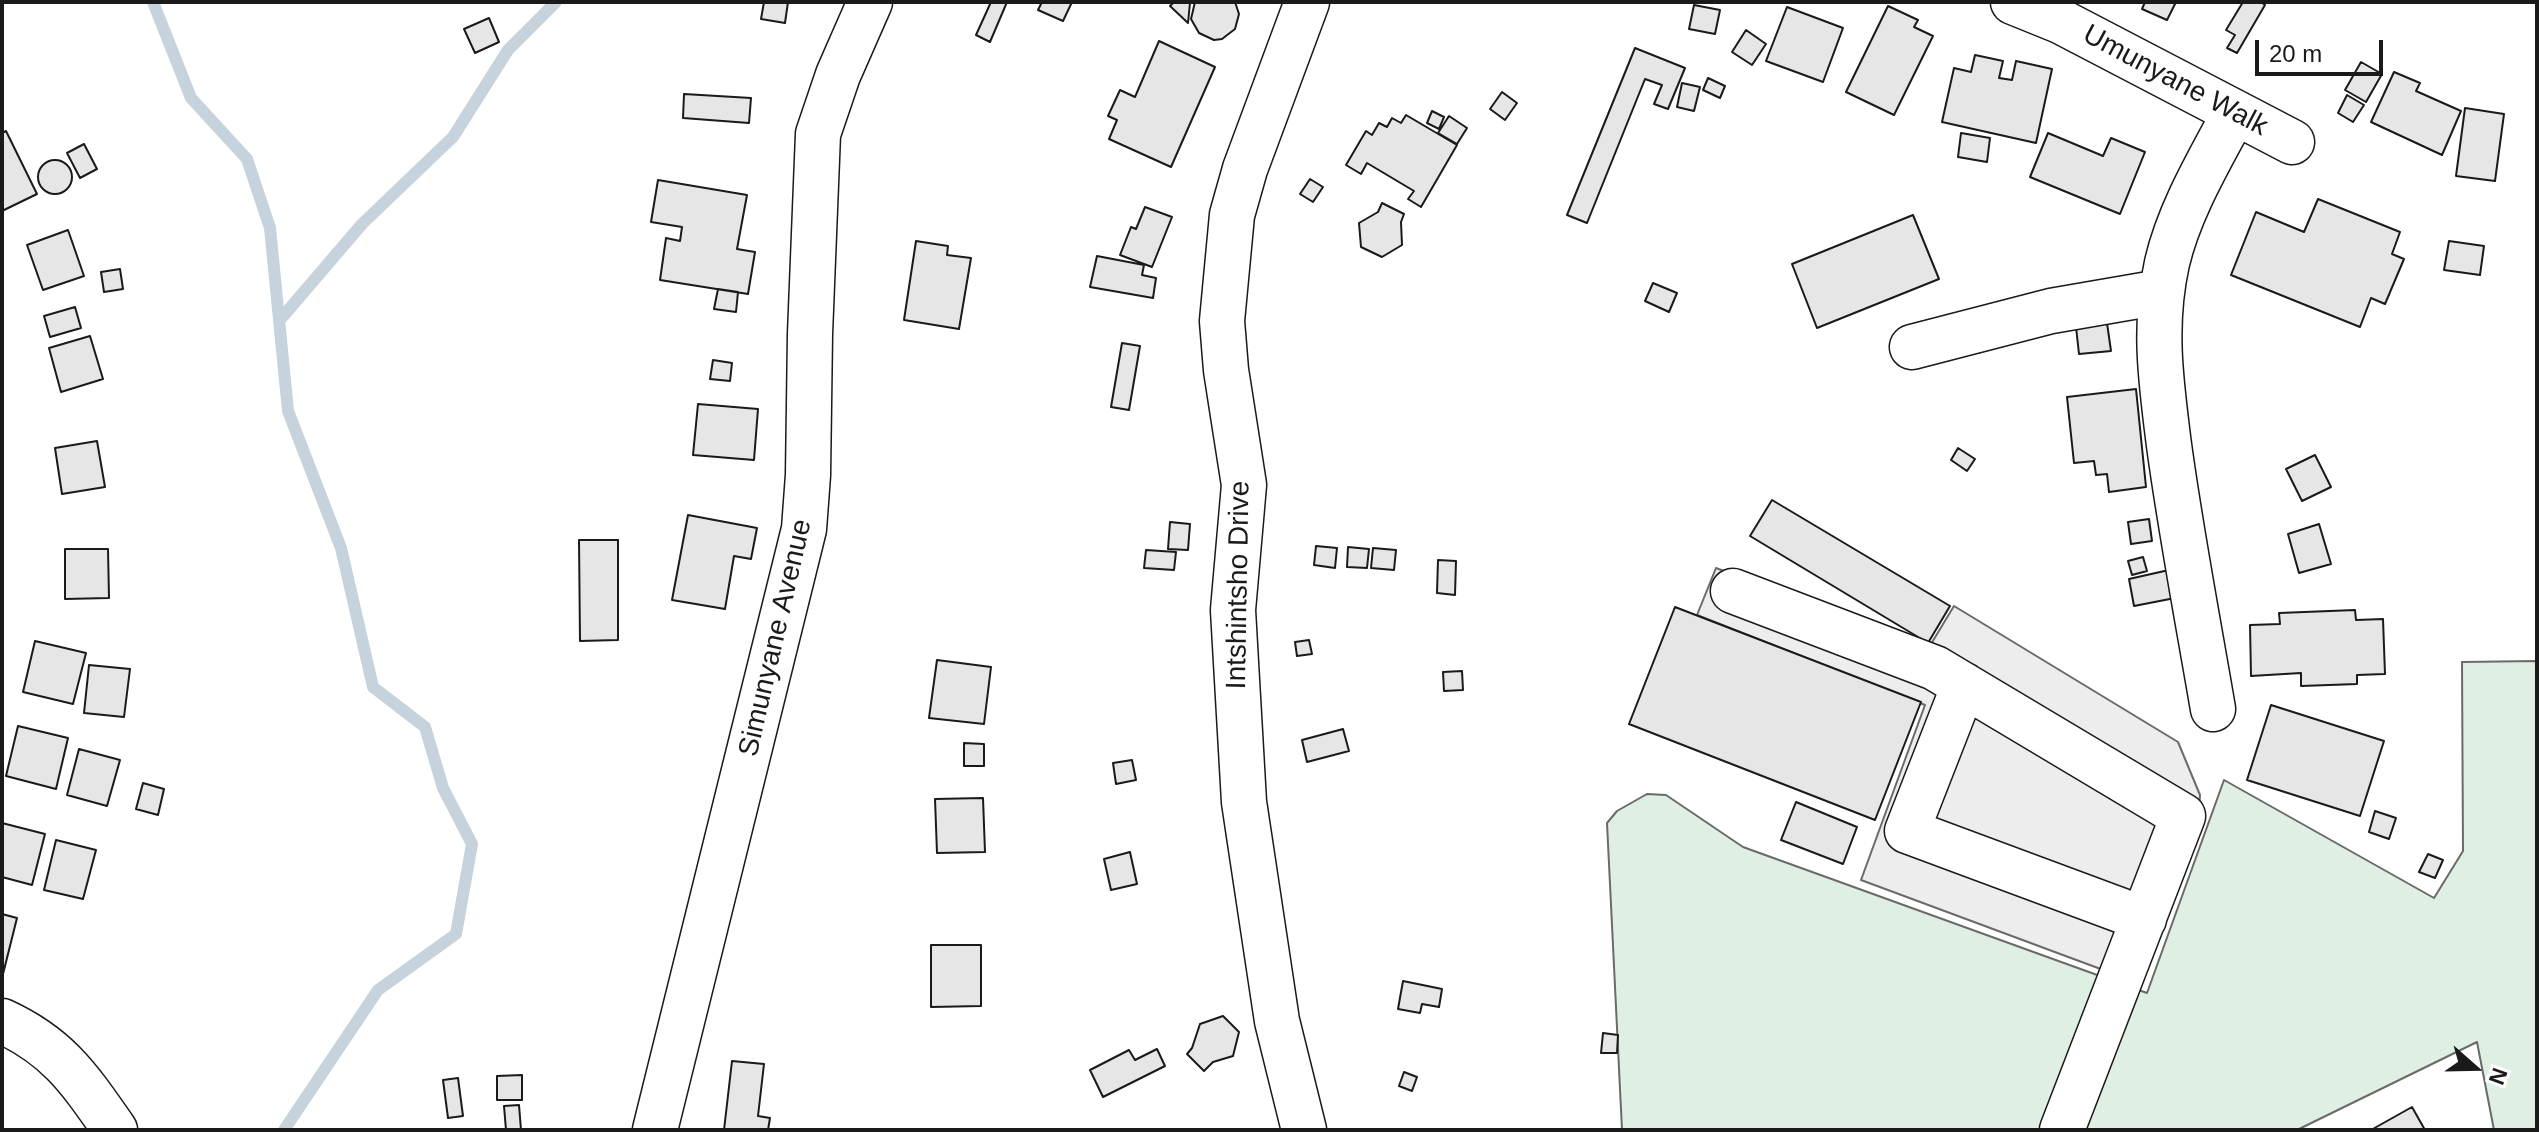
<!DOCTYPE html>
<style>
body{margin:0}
#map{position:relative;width:2539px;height:1132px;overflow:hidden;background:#fff;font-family:Arial,sans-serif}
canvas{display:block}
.frame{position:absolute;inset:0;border:4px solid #1a1a1a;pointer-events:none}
.north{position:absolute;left:2435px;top:1028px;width:80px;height:80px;-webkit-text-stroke:6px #fff;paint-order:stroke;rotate:110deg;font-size:22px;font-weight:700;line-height:32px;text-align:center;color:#1a1a1a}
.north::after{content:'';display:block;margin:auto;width:28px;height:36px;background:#1a1a1a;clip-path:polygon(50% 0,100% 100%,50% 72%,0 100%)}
.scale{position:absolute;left:2255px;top:40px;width:128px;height:36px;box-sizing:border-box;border:4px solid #1a1a1a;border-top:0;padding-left:10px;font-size:24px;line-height:28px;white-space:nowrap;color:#1a1a1a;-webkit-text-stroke:6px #fff;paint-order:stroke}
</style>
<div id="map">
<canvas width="2539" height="1132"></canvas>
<div class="frame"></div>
<div class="north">N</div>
<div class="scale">20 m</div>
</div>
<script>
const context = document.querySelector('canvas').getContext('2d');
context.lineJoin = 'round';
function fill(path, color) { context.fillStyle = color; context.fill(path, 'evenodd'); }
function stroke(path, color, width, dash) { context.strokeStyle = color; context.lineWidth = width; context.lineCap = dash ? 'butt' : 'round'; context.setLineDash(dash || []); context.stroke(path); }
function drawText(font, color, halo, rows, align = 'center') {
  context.font = font + ' Arial,sans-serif'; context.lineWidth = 6; context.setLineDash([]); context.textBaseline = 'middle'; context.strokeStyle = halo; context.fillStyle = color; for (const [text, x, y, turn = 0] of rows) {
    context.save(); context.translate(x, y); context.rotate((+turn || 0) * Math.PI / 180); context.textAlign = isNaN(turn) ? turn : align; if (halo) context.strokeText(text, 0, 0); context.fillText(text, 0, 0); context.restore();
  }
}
const green = new Path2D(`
 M 2537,661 L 2537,1130 L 2494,1130 L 2477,1042 L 2297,1130 L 1622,1130 L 1607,823 L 1617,811 L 1647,794 L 1666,795 L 1743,847 L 2147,993 L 2224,780 L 2434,898 L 2463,851 L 2462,662 Z`);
fill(green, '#e0efe3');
stroke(green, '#6a6a6a', 2);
const parking = new Path2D(`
 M 1716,568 L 1928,649 L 1954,606 L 2178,742 L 2200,795 L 2198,827 L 2141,984 L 1861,880 L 1925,705 L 1697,615 Z`);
fill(parking, '#ededed');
stroke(parking, '#6a6a6a', 2);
stroke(new Path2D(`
 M 153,2 L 191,98 L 247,159 L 270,228 L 288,411 L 341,548 L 373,687 L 425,727 L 443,788 L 472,844 L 456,934 L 378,990 L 284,1130
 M 279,321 L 362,224 L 453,137 L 508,50 L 556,2`), '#c6d2dc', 12);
const building = new Path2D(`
 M 764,2 L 788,2 L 785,23 L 761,19 Z
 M 991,2 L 1007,2 L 990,42 L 976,35 Z
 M 1042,2 L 1072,2 L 1063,21 L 1038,10 Z
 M 1174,2 L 1190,3 L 1188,23 L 1170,6 Z
 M 1195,2 L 1235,2 L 1239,14 L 1235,29 L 1222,39 L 1214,40 L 1199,33 L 1191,19 Z
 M 2145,2 L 2176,2 L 2167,20 L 2142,9 Z
 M 2243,2 L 2261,2 L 2265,5 L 2237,53 L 2227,48 L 2235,35 L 2226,30 Z
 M 1694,5 L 1720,10 L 1715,34 L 1689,29 Z
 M 1888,6 L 1918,20 L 1914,27 L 1933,36 L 1894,115 L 1846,92 Z
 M 1787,7 L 1843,28 L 1823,82 L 1766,61 Z
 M 489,18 L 499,42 L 475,53 L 464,29 Z
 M 1746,30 L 1766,44 L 1752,65 L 1732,52 Z
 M 1159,41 L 1215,67 L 1171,167 L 1109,139 L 1117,120 L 1108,116 L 1120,90 L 1135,97 Z
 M 1635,48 L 1685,68 L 1668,109 L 1654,104 L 1662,85 L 1645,79 L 1587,223 L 1567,215 Z
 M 1975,55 L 2003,61 L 1999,78 L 2012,80 L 2016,61 L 2052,69 L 2036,143 L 1942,122 L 1954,68 L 1971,72 Z
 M 2361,62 L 2382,74 L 2366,102 L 2345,90 Z
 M 2394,72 L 2420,83 L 2416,91 L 2461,111 L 2442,155 L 2371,122 Z
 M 1708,78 L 1725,86 L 1720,98 L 1703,90 Z
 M 1682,83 L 1700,87 L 1694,111 L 1677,107 Z
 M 1502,92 L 1517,103 L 1505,120 L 1490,109 Z
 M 684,94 L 751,98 L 749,123 L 683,118 Z
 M 2347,95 L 2364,105 L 2353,122 L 2338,113 Z
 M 2465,108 L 2504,114 L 2495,181 L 2456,176 Z
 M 1432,111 L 1444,117 L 1439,129 L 1427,123 Z
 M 1406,115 L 1457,145 L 1421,207 L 1408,199 L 1414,191 L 1367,163 L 1361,174 L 1346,165 L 1366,131 L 1372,135 L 1379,123 L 1387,127 L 1392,118 L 1401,123 Z
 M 1449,116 L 1467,128 L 1457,144 L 1438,133 Z
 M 6,131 L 37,194 L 2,211 L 2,133 Z
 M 1961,133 L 1990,138 L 1987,162 L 1958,157 Z
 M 2048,133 L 2103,156 L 2111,138 L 2145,152 L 2120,214 L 2030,177 Z
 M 84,144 L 97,169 L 80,178 L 67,153 Z
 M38 177a17 17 0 1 1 34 0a17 17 0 1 1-34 0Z
 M 1310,179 L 1323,187 L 1313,202 L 1300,194 Z
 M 658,180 L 747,195 L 737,249 L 755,252 L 748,294 L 660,280 L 666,238 L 680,241 L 682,227 L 651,222 Z
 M 2318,199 L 2400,232 L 2392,254 L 2404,259 L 2385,304 L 2371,298 L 2360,327 L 2231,275 L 2256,212 L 2304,232 Z
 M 1382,203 L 1404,214 L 1401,222 L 1402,245 L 1382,257 L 1361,247 L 1359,223 L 1378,212 Z
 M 1145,207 L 1172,217 L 1152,267 L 1120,255 L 1131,227 L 1136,229 Z
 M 1913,215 L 1939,279 L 1817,328 L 1792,264 Z
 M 68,230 L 84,276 L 43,290 L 27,245 Z
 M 916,241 L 948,246 L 947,255 L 971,258 L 959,329 L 904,320 Z
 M 2449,241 L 2484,246 L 2480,275 L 2444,270 Z
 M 1097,256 L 1144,265 L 1142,275 L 1156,278 L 1153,298 L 1090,287 Z
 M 120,269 L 123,289 L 104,292 L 101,272 Z
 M 1653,283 L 1677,293 L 1669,312 L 1645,301 Z
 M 718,289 L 738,292 L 736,312 L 714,309 Z
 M 75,307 L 81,328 L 50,337 L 44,316 Z
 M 2107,323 L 2111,351 L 2079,354 L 2076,327 Z
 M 90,336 L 103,379 L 61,392 L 49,348 Z
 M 1122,343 L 1140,346 L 1129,410 L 1111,407 Z
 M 713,360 L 732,363 L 730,381 L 710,379 Z
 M 2136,389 L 2146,487 L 2109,492 L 2107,474 L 2096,475 L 2094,461 L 2074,463 L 2067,397 Z
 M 698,404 L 758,409 L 754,460 L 693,455 Z
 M 97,441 L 105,487 L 62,494 L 55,448 Z
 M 1958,448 L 1975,459 L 1967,471 L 1951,460 Z
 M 2315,455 L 2331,487 L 2302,501 L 2286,469 Z
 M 1772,500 L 1950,606 L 1928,643 L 1750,536 Z
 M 688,515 L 757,528 L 751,559 L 734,556 L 725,609 L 672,600 Z
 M 2149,519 L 2152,541 L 2131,544 L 2128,522 Z
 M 1170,522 L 1190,524 L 1188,550 L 1168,549 Z
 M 2319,524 L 2331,564 L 2299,573 L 2288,534 Z
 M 579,540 L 618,540 L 618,640 L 580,641 Z
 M 1316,546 L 1337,548 L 1335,568 L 1314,565 Z
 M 1348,547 L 1369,549 L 1367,568 L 1347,567 Z
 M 1373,548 L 1396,550 L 1394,570 L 1371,568 Z
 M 65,549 L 108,549 L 109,598 L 65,599 Z
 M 1146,550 L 1176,552 L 1174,570 L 1144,568 Z
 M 2143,557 L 2147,571 L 2132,575 L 2128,561 Z
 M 1438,560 L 1456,561 L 1455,595 L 1437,593 Z
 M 2169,570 L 2175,598 L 2134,606 L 2129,579 Z
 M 1675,607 L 1921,702 L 1875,820 L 1629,724 Z
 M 2355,610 L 2356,620 L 2383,619 L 2385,674 L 2357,675 L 2357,684 L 2301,686 L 2301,673 L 2251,676 L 2250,625 L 2280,624 L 2279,613 Z
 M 1309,640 L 1312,654 L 1297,656 L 1295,642 Z
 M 35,641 L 86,653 L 73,704 L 23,692 Z
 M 937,660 L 991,667 L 984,724 L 929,718 Z
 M 89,665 L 130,669 L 124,717 L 84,713 Z
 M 1462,671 L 1463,690 L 1444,691 L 1443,672 Z
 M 2271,705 L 2384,741 L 2360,816 L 2247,780 Z
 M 18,726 L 68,738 L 56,789 L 6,776 Z
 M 1343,729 L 1349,751 L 1307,762 L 1302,740 Z
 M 964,743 L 984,744 L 984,766 L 964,766 Z
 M 79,749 L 120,760 L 107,806 L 67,795 Z
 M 1132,760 L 1136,780 L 1116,784 L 1113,763 Z
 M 143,783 L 164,789 L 158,815 L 136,809 Z
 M 983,798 L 985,852 L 937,853 L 935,799 Z
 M 1796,802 L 1857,827 L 1843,864 L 1781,840 Z
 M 2375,811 L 2396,818 L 2389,839 L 2369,832 Z
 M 2,823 L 45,834 L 32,885 L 2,877 Z
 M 56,840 L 96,850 L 83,899 L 44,890 Z
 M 1130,852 L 1137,884 L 1111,890 L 1104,859 Z
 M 2428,854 L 2443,860 L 2435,878 L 2419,872 Z
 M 2,914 L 17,918 L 3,974 L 2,974 Z
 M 931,945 L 981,945 L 981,1006 L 931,1007 Z
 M 1403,981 L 1442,989 L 1439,1007 L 1422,1004 L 1420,1013 L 1398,1009 Z
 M 1223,1016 L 1239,1032 L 1233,1056 L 1213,1062 L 1204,1071 L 1187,1054 L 1192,1048 L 1200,1024 Z
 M 1603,1033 L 1618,1035 L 1617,1053 L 1601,1053 Z
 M 1157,1049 L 1165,1066 L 1103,1097 L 1090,1070 L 1129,1050 L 1135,1060 Z
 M 732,1061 L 764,1064 L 758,1116 L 770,1118 L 768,1130 L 724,1130 Z
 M 1404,1072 L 1417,1077 L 1412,1091 L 1399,1086 Z
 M 522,1075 L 522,1100 L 497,1100 L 497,1076 Z
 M 458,1078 L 463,1116 L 448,1118 L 443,1080 Z
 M 519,1105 L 521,1130 L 506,1130 L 504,1106 Z
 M 2412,1107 L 2425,1130 L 2371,1130 Z`);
fill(building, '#e6e6e6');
stroke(building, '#1a1a1a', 2);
const minor = new Path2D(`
 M 2013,2 L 2060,21 L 2292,142
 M 1912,347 L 2051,311 L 2161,292
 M 1733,591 L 1935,668 L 2183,816 L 2062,1130
 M 1964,685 L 1907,831 L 2144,919
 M 2213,709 C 2198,621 2181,533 2169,445 C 2161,382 2153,326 2167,263 C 2179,211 2209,161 2234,114
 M 2,1021 C 59,1047 80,1080 115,1130
 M 655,1130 L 804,529 L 808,475 L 810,334 L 818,134 L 838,75 L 870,2
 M 1304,1130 L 1277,1021 L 1244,802 L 1233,610 L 1244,485 L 1226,370 L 1222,321 L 1232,215 L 1245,169 L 1307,2`);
stroke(minor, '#1a1a1a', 47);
stroke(minor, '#fff', 44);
drawText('28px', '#1a1a1a', '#fff', [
 ["Umunyane Walk",2175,81,28],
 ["Intshintsho Drive",1239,585,-89],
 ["Simunyane Avenue",776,638,-77]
]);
</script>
